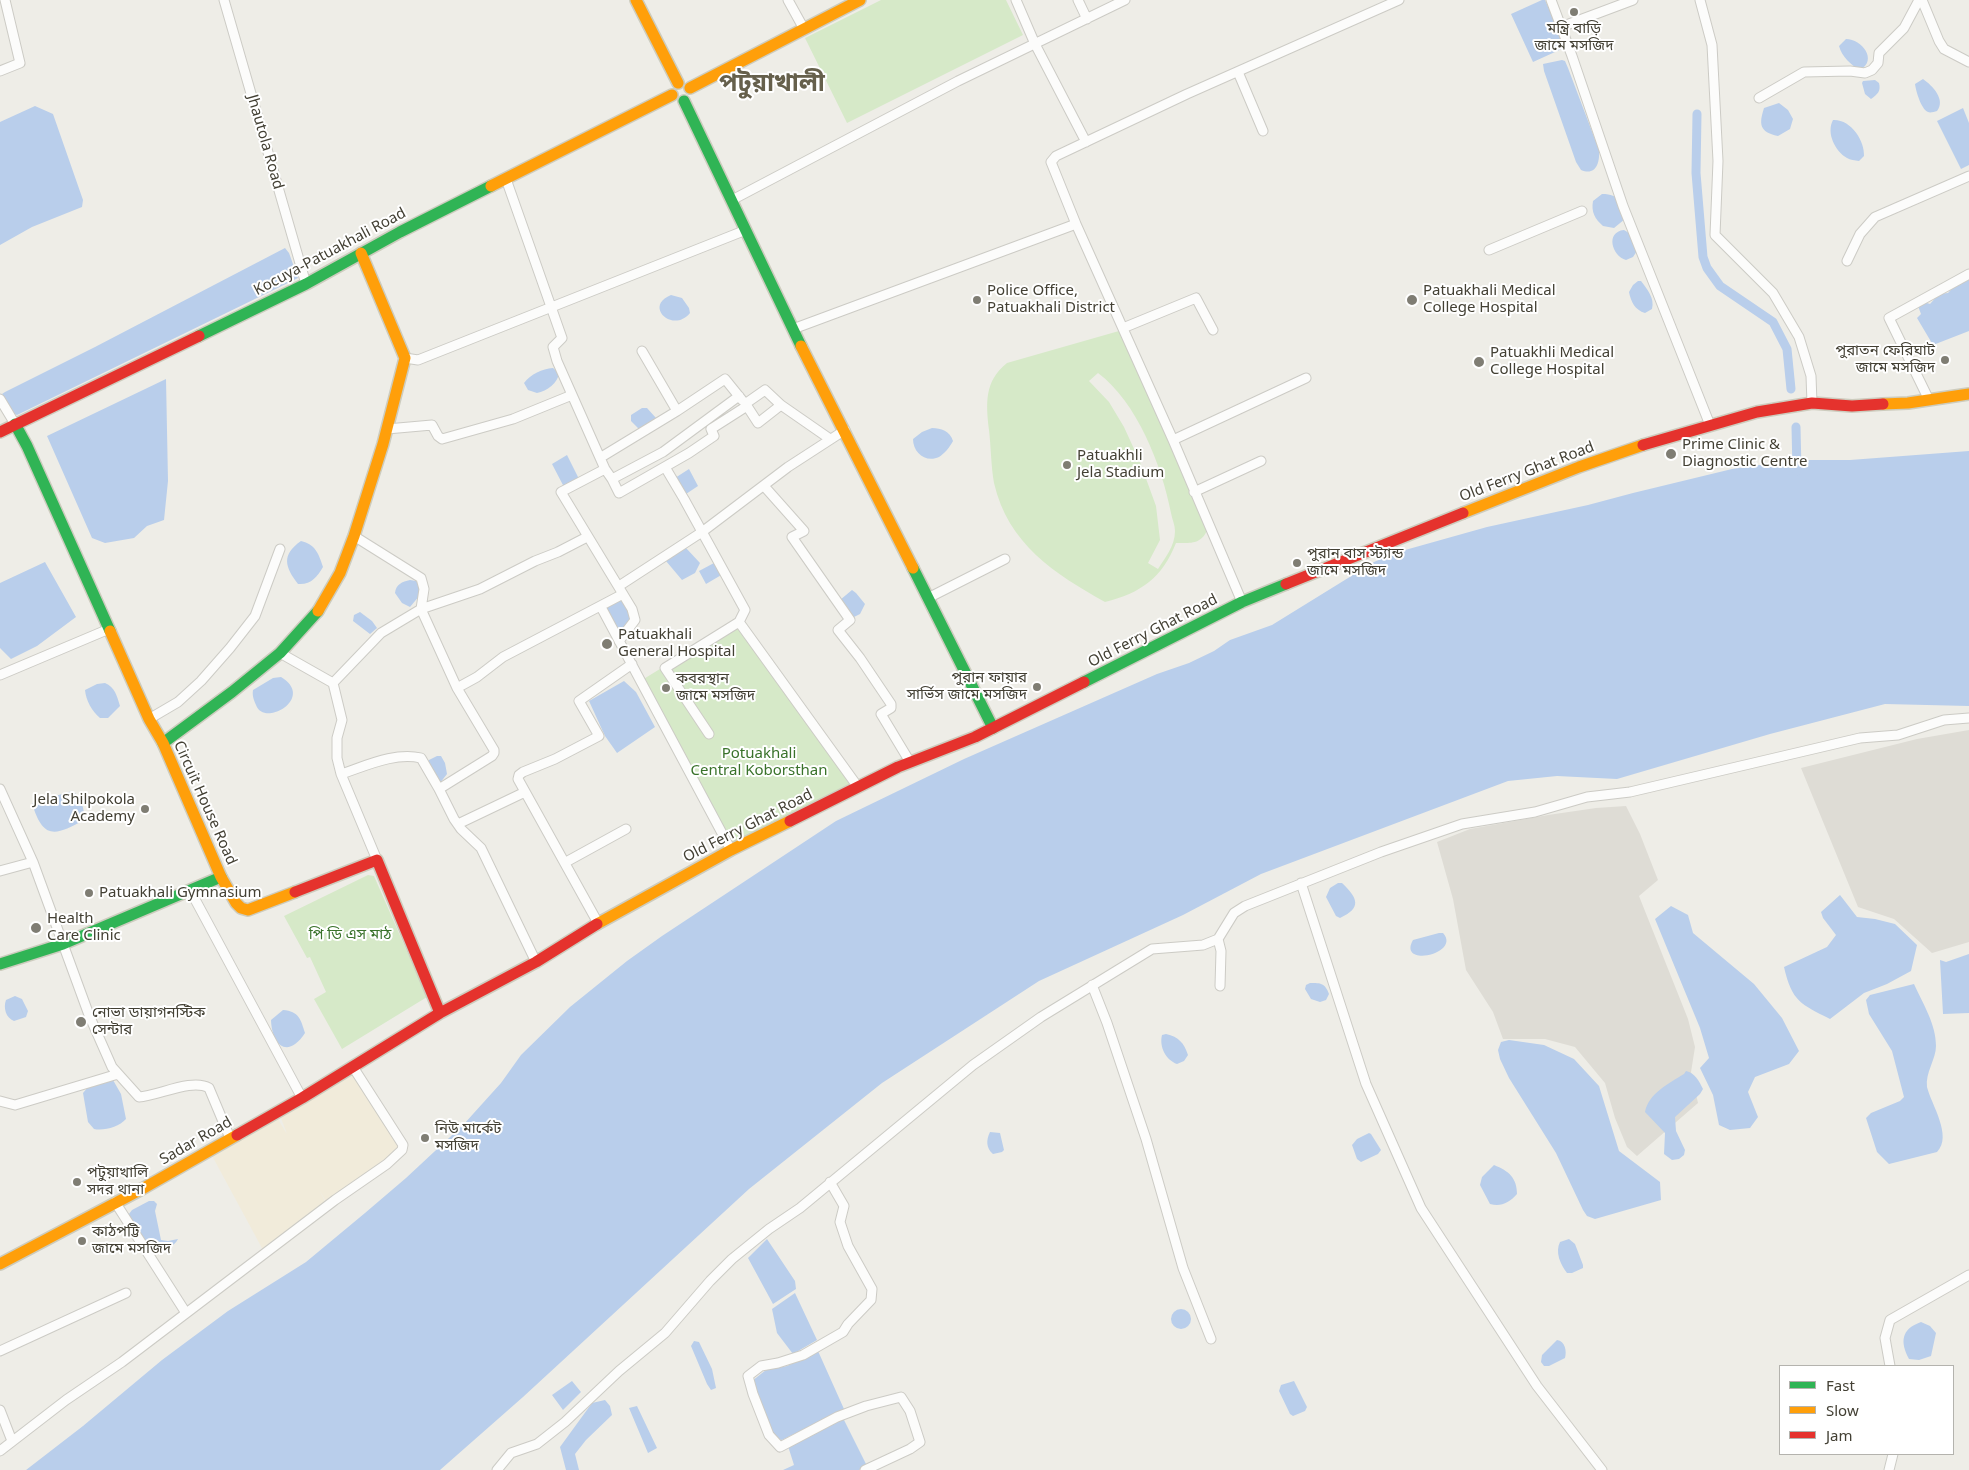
<!DOCTYPE html>
<meta charset="utf-8">
<style>
body{margin:0}
#map{position:relative;width:1969px;height:1470px;overflow:hidden;background:#eeede7;font-family:"Noto Sans",sans-serif}
canvas{display:block}
.legend{position:absolute;left:1779px;top:1365px;width:175px;height:90px;box-sizing:border-box;background:#fff;border:1px solid #b4b3ae;margin:0;padding:6px 9px;list-style:none;font-size:15px;color:#434034}
.legend li{display:flex;align-items:center;gap:10px;height:25px}
.legend b{width:25px;border:1px solid #b4b3ae}
</style>
<div id="map">
<canvas width="1969" height="1470"></canvas>
<ul class="legend">
<li><b style="height:6px;background:#30b455"></b>Fast</li>
<li><b style="height:6px;background:#ff9f0a"></b>Slow</li>
<li><b style="height:6px;background:#e5322d"></b>Jam</li>
</ul>
</div>
<script>
const context = document.querySelector('canvas').getContext('2d');
context.lineJoin = 'round';
function fill(path, color) { context.fillStyle = color; context.fill(path, 'evenodd'); }
function stroke(path, color, width, dash) { context.strokeStyle = color; context.lineWidth = width; context.lineCap = dash ? 'butt' : 'round'; context.setLineDash(dash || []); context.stroke(path); }
function drawText(font, color, halo, rows, align = 'center') {
  context.font = font + ' "Noto Sans","Noto Sans Bengali",sans-serif'; context.lineWidth = 4; context.setLineDash([]); context.textBaseline = 'middle'; context.strokeStyle = halo; context.fillStyle = color; for (const [text, x, y, turn = 0] of rows) {
    context.save(); context.translate(x, y); context.rotate((+turn || 0) * Math.PI / 180); context.textAlign = isNaN(turn) ? turn : align; if (halo) context.strokeText(text, 0, 0); context.fillText(text, 0, 0); context.restore();
  }
}
fill(new Path2D(`
 M 347,1074 L 357,1076 L 399,1142 L 396,1151 L 380,1166 L 327,1203 L 319,1190 L 326,1203 L 263,1250 L 210,1152 L 276,1116 L 287,1134 L 281,1118 L 290,1109 Z`), '#f1ebda');
fill(new Path2D(`
 M 1969,730 L 1969,942 L 1932,953 L 1894,919 L 1858,907 L 1801,768 L 1917,739 Z
 M 1626,806 L 1640,834 L 1658,880 L 1639,896 L 1688,1019 L 1695,1047 L 1691,1072 L 1698,1103 L 1637,1156 L 1627,1147 L 1615,1118 L 1605,1083 L 1575,1047 L 1545,1039 L 1503,1039 L 1493,1012 L 1466,970 L 1453,899 L 1437,842 L 1470,829 L 1548,815 L 1596,808 Z`), '#dedcd5');
fill(new Path2D(`
 M 881,0 L 1006,0 L 1023,35 L 847,123 L 805,38 Z
 M 1119,331 L 1208,528 C 1202,545 1190,543 1176,543 C 1162,578 1141,593 1105,602 C 1055,574 1008,544 994,483 C 991,466 991,447 989,430 C 986,404 984,381 1007,363 ZM 1098,373 C 1137,402 1162,466 1171,513 C 1172,519 1175,525 1175,531 C 1175,546 1165,558 1158,569 L 1148,563 L 1160,540 L 1156,506 L 1140,462 L 1124,427 L 1109,402 L 1089,381 Z
 M 738,621 L 851,786 L 733,844 L 642,680 Z
 M 368,875 L 374,876 L 427,997 L 342,1049 L 314,999 L 326,992 L 310,957 L 307,958 L 284,916 Z`), '#d6e9c8');
fill(new Path2D(`
 M 1542,0 L 1545,0 L 1566,47 L 1533,62 L 1511,14 Z
 M 1846,39 C 1862,39 1878,60 1860,70 C 1851,65 1842,57 1839,46 Z
 M 1562,60 L 1565,61 L 1568,68 L 1599,150 C 1600,163 1596,176 1581,170 L 1576,162 L 1544,71 L 1543,64 Z
 M 1923,79 C 1933,86 1946,100 1937,111 C 1934,112 1930,113 1928,112 C 1921,109 1916,91 1915,84 Z
 M 1875,80 L 1879,83 C 1881,91 1878,94 1871,99 L 1865,94 L 1862,83 L 1863,81 Z
 M 1779,103 L 1788,110 L 1793,119 L 1790,129 L 1778,136 C 1759,132 1759,124 1764,108 Z
 M 35,106 L 53,114 L 83,200 L 82,207 L 32,227 L 0,245 L 0,122 Z
 M 1963,108 L 1969,123 L 1969,165 L 1961,169 L 1937,121 Z
 M 1833,120 C 1851,119 1865,141 1864,156 L 1859,161 C 1855,160 1850,160 1847,158 C 1835,151 1826,133 1833,120 Z
 M 1602,194 C 1621,194 1619,203 1625,219 L 1614,228 L 1603,226 C 1595,219 1591,212 1593,201 Z
 M 1624,230 L 1629,233 L 1637,251 L 1633,257 L 1626,260 C 1612,256 1605,232 1624,230 Z
 M 285,248 L 289,253 L 298,278 L 17,415 L 12,413 L 2,394 L 5,392 L 95,347 Z
 M 1969,278 L 1969,331 L 1933,345 L 1917,318 L 1921,314 L 1918,306 L 1924,302 L 1930,304 L 1939,294 L 1948,293 L 1955,285 Z
 M 1638,281 L 1641,281 C 1647,289 1655,298 1652,309 L 1645,313 C 1635,310 1631,302 1629,292 L 1633,285 Z
 M 671,295 L 682,298 L 689,308 L 690,313 C 673,334 643,306 671,295 Z
 M 553,368 L 559,373 C 558,383 547,391 537,393 L 528,390 L 524,383 C 531,374 542,369 553,368 Z
 M 166,379 L 168,481 L 164,520 L 147,526 L 134,538 L 105,543 L 92,538 L 47,436 Z
 M 642,408 L 647,408 L 656,418 L 653,423 L 640,430 L 631,421 L 631,415 Z
 M 932,428 C 941,428 950,431 953,441 C 950,447 944,454 939,457 C 926,463 913,453 913,439 L 922,432 Z
 M 1969,451 L 1969,706 L 1885,704 L 1770,734 L 1617,779 L 1557,776 L 1508,781 L 1261,874 L 1183,915 L 1039,981 L 882,1083 L 749,1189 L 523,1397 L 440,1470 L 26,1470 L 83,1426 L 162,1360 L 228,1311 L 306,1262 L 365,1213 L 406,1178 L 464,1124 L 501,1083 L 521,1055 L 570,1007 L 627,961 L 662,936 L 836,821 L 964,759 L 1157,674 L 1189,663 L 1214,651 L 1230,640 L 1272,625 L 1374,562 L 1398,552 L 1487,527 L 1588,505 L 1633,493 L 1732,469 L 1794,460 L 1850,460 Z
 M 567,455 L 579,479 L 564,487 L 552,464 Z
 M 689,469 L 698,486 L 686,494 L 675,478 Z
 M 301,541 C 315,544 319,554 323,567 C 317,577 311,585 298,584 C 285,567 281,555 301,541 Z
 M 686,548 L 700,563 L 695,573 L 682,580 L 666,561 Z
 M 45,562 L 76,617 L 37,646 L 11,659 L 0,648 L 0,583 Z
 M 714,563 L 723,574 L 706,584 L 699,571 Z
 M 410,580 L 416,581 L 419,585 L 420,595 L 410,607 L 402,603 L 395,593 C 396,584 402,582 410,580 Z
 M 852,590 L 856,593 L 865,604 L 860,614 L 852,618 L 840,600 Z
 M 621,598 L 630,609 L 632,620 L 621,632 L 616,630 L 605,608 Z
 M 360,612 L 372,621 L 377,628 L 370,634 L 353,621 L 354,615 Z
 M 281,677 C 316,698 264,728 256,705 C 254,700 252,696 253,690 L 273,678 Z
 M 624,681 L 636,692 L 655,727 L 617,753 L 605,736 L 589,701 Z
 M 105,683 C 115,687 117,696 120,706 L 108,718 L 100,718 C 92,711 86,701 85,690 L 97,684 Z
 M 437,756 L 441,756 L 445,763 L 447,774 L 440,783 L 428,763 L 429,760 Z
 M 72,791 C 81,796 85,810 84,820 C 55,836 43,840 32,803 Z
 M 1338,883 L 1342,883 C 1358,898 1362,908 1340,918 L 1336,916 L 1326,897 L 1330,888 Z
 M 1840,895 L 1857,917 L 1875,919 L 1895,924 L 1917,945 L 1911,971 L 1887,984 L 1864,993 L 1830,1019 C 1801,1004 1792,1002 1784,967 L 1827,947 L 1836,935 L 1823,918 L 1821,912 Z
 M 1671,906 L 1688,915 L 1693,933 L 1754,984 L 1782,1018 L 1799,1051 L 1789,1064 L 1755,1077 L 1748,1092 L 1758,1117 L 1750,1128 L 1730,1130 L 1719,1125 L 1713,1095 L 1700,1068 L 1709,1058 L 1700,1028 L 1655,919 Z
 M 1439,933 L 1443,933 C 1462,954 1397,968 1413,940 Z
 M 1969,954 L 1969,1013 L 1943,1014 L 1940,960 L 1946,962 Z
 M 1310,983 C 1321,983 1325,983 1329,994 L 1326,1000 L 1320,1002 L 1311,999 L 1305,989 L 1306,985 Z
 M 1914,984 C 1923,1004 1936,1024 1936,1046 C 1936,1059 1925,1073 1927,1087 C 1931,1104 1953,1136 1937,1152 L 1889,1164 L 1877,1152 L 1866,1118 L 1871,1113 L 1900,1101 L 1904,1097 L 1892,1051 L 1869,1014 L 1866,1000 L 1870,995 Z
 M 15,996 L 22,999 L 28,1011 L 26,1017 L 14,1021 C 6,1018 3,1008 6,1000 Z
 M 283,1010 C 299,1011 301,1020 305,1033 C 288,1059 272,1046 271,1020 Z
 M 1166,1034 C 1179,1037 1184,1043 1188,1055 L 1184,1061 L 1177,1064 C 1166,1060 1159,1047 1162,1035 Z
 M 1509,1040 L 1544,1045 L 1574,1059 L 1599,1086 L 1619,1151 L 1660,1182 L 1661,1200 L 1595,1219 L 1587,1216 L 1583,1210 L 1556,1153 L 1509,1078 L 1500,1059 L 1498,1050 L 1501,1042 Z
 M 1686,1071 C 1695,1073 1699,1081 1703,1089 L 1700,1094 L 1675,1117 L 1676,1131 L 1685,1150 L 1684,1155 L 1679,1159 L 1672,1160 L 1664,1154 L 1665,1133 L 1645,1112 C 1649,1093 1668,1084 1684,1074 Z
 M 113,1080 L 121,1094 L 126,1119 C 119,1127 104,1131 94,1129 L 88,1122 L 83,1093 L 88,1087 Z
 M 990,1132 L 1000,1133 L 1004,1150 L 1002,1152 L 993,1154 C 986,1148 986,1140 990,1132 Z
 M 1369,1133 L 1371,1134 L 1381,1150 L 1378,1154 L 1361,1162 L 1357,1159 L 1352,1145 L 1357,1139 Z
 M 1494,1165 C 1509,1171 1517,1178 1517,1194 C 1509,1203 1501,1207 1490,1204 L 1480,1185 L 1482,1177 Z
 M 149,1201 L 154,1201 L 157,1204 L 155,1211 L 161,1240 L 168,1241 L 178,1239 C 174,1246 170,1248 161,1248 C 145,1248 138,1230 130,1218 L 129,1214 L 132,1210 Z
 M 767,1239 L 795,1281 L 796,1289 L 773,1304 L 748,1258 Z
 M 1569,1239 L 1575,1244 L 1583,1265 L 1583,1268 L 1572,1273 L 1567,1273 C 1560,1264 1555,1252 1560,1242 Z
 M 795,1293 L 817,1340 L 793,1354 L 777,1333 L 772,1309 Z
 M1171 1319a10 10 0 1 1 20 0a10 10 0 1 1-20 0Z
 M 1921,1322 L 1930,1326 L 1936,1333 L 1931,1356 L 1919,1360 L 1909,1359 C 1900,1342 1901,1329 1921,1322 Z
 M 1557,1340 C 1565,1341 1567,1351 1565,1358 L 1549,1366 L 1544,1366 L 1541,1362 L 1542,1355 Z
 M 694,1341 L 699,1342 L 712,1369 L 716,1388 L 711,1390 L 707,1384 L 691,1346 Z
 M 818,1351 L 844,1409 L 782,1440 L 776,1439 L 752,1381 L 766,1370 L 787,1366 Z
 M 572,1381 L 581,1392 L 563,1410 L 552,1395 Z
 M 1294,1381 L 1307,1407 L 1305,1411 L 1293,1416 L 1290,1414 L 1279,1391 L 1281,1385 Z
 M 605,1400 L 610,1406 L 612,1415 L 586,1440 L 575,1454 L 579,1470 L 566,1470 L 560,1447 L 592,1403 Z
 M 637,1406 L 657,1448 L 648,1453 L 629,1408 Z
 M 843,1418 L 867,1466 L 859,1470 L 783,1470 L 794,1465 L 788,1446 Z`), '#b9ceeb');
stroke(new Path2D(`
 M 1697,114 L 1696,173 L 1703,257 L 1707,268 L 1720,286 L 1773,322 L 1787,349 L 1791,389
 M 1796,427 L 1797,471`), '#b9ceeb', 9);
const street = new Path2D(`
 M 224,0 L 306,284
 M 788,0 L 804,29
 M 1016,0 L 1035,44 L 1086,142
 M 1078,0 L 1087,19
 M 1551,0 L 1572,56 L 1623,206 L 1710,425
 M 1700,0 L 1712,45 L 1718,161 L 1715,235 L 1773,293 L 1799,337 L 1811,376 L 1812,403
 M 1922,0 L 1939,41 L 1944,49 L 1969,62
 M 1561,27 L 1633,0
 M 0,71 L 20,63 L 5,0
 M 1238,72 L 1263,131
 M 1759,98 L 1804,72 L 1850,71 L 1865,73 L 1872,70 L 1878,63 L 1879,53 L 1904,28 L 1919,0
 M 506,179 L 562,338 L 553,347 L 557,361 L 605,469
 M 732,200 L 958,81 L 1125,0
 M 1489,250 L 1582,211
 M 1847,261 L 1860,234 L 1875,217 L 1969,176
 M 1123,328 L 1196,298 L 1213,330
 M 793,329 L 1076,224
 M 405,358 L 418,360 L 746,230
 M 0,399 L 15,424
 M 1929,400 L 1889,318 L 1969,274
 M 745,404 L 765,390 L 781,405 L 830,439
 M 677,411 L 725,379 L 742,400
 M 387,429 L 432,425 L 438,436 L 442,439 L 513,419 L 572,395
 M 1173,440 L 1306,378
 M 603,456 L 677,411 L 642,351
 M 665,467 L 684,499 L 745,610 L 739,622 L 858,787
 M 612,479 L 663,452 L 739,396
 M 764,486 L 804,531 L 792,537 L 850,620 L 838,630 L 860,658 L 891,704 L 891,708 L 881,714 L 910,762
 M 1194,492 L 1261,461
 M 354,536 L 421,578 L 424,589 L 421,609 L 457,688 L 494,750 L 494,753 L 492,756 L 439,789
 M 619,586 L 702,532 L 788,467 L 845,430
 M 928,598 L 1005,559
 M 1242,602 L 1173,440 L 1076,224 L 1051,162 L 1056,156 L 1187,94 L 1399,0
 M 601,607 L 731,850
 M 619,641 L 635,620 L 632,609 L 561,492 L 605,469 L 612,479 L 619,493 L 689,453 L 714,436 L 711,429 L 747,406 L 758,423 L 781,405
 M 280,653 L 333,683 L 342,720 L 337,738 L 337,758 L 341,774 C 366,766 394,752 421,758 L 439,789 L 454,819 L 461,829 L 481,848 L 536,962
 M 0,675 L 109,629
 M 333,683 L 381,633 L 421,609 L 480,589 L 535,561 L 558,552 L 587,537
 M 457,688 L 477,677 L 503,657 L 623,594
 M 149,719 L 178,702 L 201,681 L 230,648 L 255,616 L 280,549
 M 709,734 L 665,668 L 739,622
 M 341,774 L 377,860
 M 0,789 L 33,862 L 89,1015 L 112,1067 L 139,1097 C 158,1096 192,1078 209,1088 L 230,1138
 M 458,824 L 525,792
 M 566,862 L 626,829
 M 0,871 L 33,862
 M 1301,883 L 1366,1084 L 1421,1208 L 1537,1386 L 1602,1470
 M 190,890 L 302,1098
 M 598,923 L 518,779 L 519,775 L 523,772 L 555,759 L 599,736 L 579,701 L 632,664
 M 1092,985 L 1107,1023 L 1146,1139 L 1183,1268 L 1211,1339
 M 1220,986 L 1221,951 L 1218,939 L 1234,913 L 1245,906 L 1381,852 L 1462,824 L 1535,812 L 1587,797 L 1630,792 L 1860,738 L 1898,735 L 1944,720 L 1969,718
 M 0,1101 L 15,1105 L 118,1074
 M 830,1182 L 844,1206 L 840,1222 L 848,1246 L 872,1289 L 871,1300 L 848,1324 L 843,1332 L 803,1355 L 778,1363 L 761,1366 L 748,1376 L 753,1394 L 769,1435 L 780,1447 L 837,1417 L 866,1406 L 901,1397 L 910,1411 L 920,1442 L 910,1449 L 865,1470
 M 115,1202 L 186,1313
 M 0,1351 L 126,1293
 M 1890,1366 L 1885,1338 L 1890,1320 L 1969,1275
 M 0,1410 L 12,1441
 M 0,1451 L 66,1400 L 122,1362 L 335,1200 L 387,1164 L 402,1150 L 403,1145 L 353,1067
 M 497,1470 L 511,1453 L 537,1444 L 565,1422 L 619,1371 L 665,1333 L 710,1281 L 732,1259 L 769,1229 L 800,1208 L 973,1065 L 1041,1017 L 1152,949 L 1203,945 L 1218,939
 M 1889,1470 L 1893,1454`);
const fast = new Path2D(`
 M 684,101 L 801,346
 M 199,336 L 306,284 L 400,232 L 491,186
 M 15,424 L 27,446 L 110,631
 M 913,568 L 993,728
 M 1084,682 L 1242,602 L 1286,584
 M 163,743 L 232,692 L 280,653 L 318,611
 M 0,964 L 63,944 L 221,877`);
const slow = new Path2D(`
 M 636,0 L 678,83
 M 690,88 L 860,0
 M 491,186 L 672,95
 M 801,346 L 913,568
 M 1883,404 L 1908,403 L 1969,394
 M 1463,513 L 1579,467 L 1643,445
 M 318,611 L 340,573 L 354,536 L 383,444 L 405,358 L 361,253
 M 110,631 L 149,719 L 163,743 L 221,877 L 236,903 L 241,908 L 248,910 L 295,892
 M 597,924 L 731,850 L 790,821
 M 0,1264 L 142,1189 L 237,1135`);
const jam = new Path2D(`
 M 0,432 L 199,336
 M 1643,445 L 1757,412 L 1812,403 L 1852,406 L 1883,404
 M 1286,584 L 1463,513
 M 790,821 L 898,767 L 975,737 L 1084,682
 M 295,892 L 377,860 L 440,1013
 M 237,1135 L 302,1098 L 440,1013 L 536,962 L 597,924`);
stroke(street, '#cccbc5', 11);
stroke(fast, '#cdccbe', 14);
stroke(slow, '#cdccbe', 14);
stroke(jam, '#cdccbe', 14);
stroke(street, '#fcfcfb', 9);
stroke(fast, '#30b455', 11);
stroke(slow, '#ff9f0a', 11);
stroke(jam, '#e5322d', 11);
for (const [x, y, r, color] of [
 [1574,12,5,"#7f7d73"],
 [977,300,5,"#7f7d73"],
 [1412,300,6,"#7f7d73"],
 [1945,360,5,"#7f7d73"],
 [1479,362,6,"#7f7d73"],
 [1671,454,6,"#7f7d73"],
 [1067,465,5,"#7f7d73"],
 [1297,563,5,"#7f7d73"],
 [607,644,6,"#7f7d73"],
 [1037,687,5,"#7f7d73"],
 [666,688,5,"#7f7d73"],
 [145,809,5,"#7f7d73"],
 [89,893,5,"#7f7d73"],
 [36,928,6,"#7f7d73"],
 [81,1022,6,"#7f7d73"],
 [425,1138,5,"#7f7d73"],
 [77,1182,5,"#7f7d73"],
 [82,1241,5,"#7f7d73"]
]) { const dot = new Path2D(); dot.arc(x, y, r, 0, 2 * Math.PI); context.fillStyle = color; context.fill(dot); stroke(dot, '#fff', 2); }
drawText('15px', '#434034', '#fff', [
 ["মন্ত্রি বাড়ি",1574,29,"center"],
 ["জামে মসজিদ",1574,46,"center"],
 ["Police Office,",987,291],
 ["Patuakhali District",987,308],
 ["Patuakhali Medical",1423,291],
 ["College Hospital",1423,308],
 ["পুরাতন ফেরিঘাট",1935,351,"right"],
 ["জামে মসজিদ",1935,368,"right"],
 ["Patuakhli Medical",1490,353],
 ["College Hospital",1490,370],
 ["Prime Clinic &",1682,445],
 ["Diagnostic Centre",1682,462],
 ["Patuakhli",1077,456],
 ["Jela Stadium",1077,473],
 ["পুরান বাস স্ট্যান্ড",1307,554],
 ["জামে মসজিদ",1307,571],
 ["Patuakhali",618,635],
 ["General Hospital",618,652],
 ["পুরান ফায়ার",1027,678,"right"],
 ["সার্ভিস জামে মসজিদ",1027,695,"right"],
 ["কবরস্থান",676,679],
 ["জামে মসজিদ",676,696],
 ["Jela Shilpokola",135,800,"right"],
 ["Academy",135,817,"right"],
 ["Patuakhali Gymnasium",99,893],
 ["Health",47,919],
 ["Care Clinic",47,936],
 ["নোভা ডায়াগনস্টিক",92,1013],
 ["সেন্টার",92,1030],
 ["নিউ মার্কেট",435,1129],
 ["মসজিদ",435,1146],
 ["পটুয়াখালি",87,1173],
 ["সদর থানা",87,1190],
 ["কাঠপট্টি",92,1232],
 ["জামে মসজিদ",92,1249]
], 'left');
drawText('15px', '#434034', '#fff', [
 ["Jhautola Road",265,142,74],
 ["Kocuya-Patuakhali Road",330,252,-28],
 ["Old Ferry Ghat Road",1527,472,-21],
 ["Old Ferry Ghat Road",1153,631,-27],
 ["Circuit House Road",205,803,66],
 ["Old Ferry Ghat Road",748,826,-27],
 ["Sadar Road",196,1141,-30]
]);
drawText('15px', '#39722a', '#fff', [
 ["Potuakhali",759,754],
 ["Central Koborsthan",759,771],
 ["পি ডি এস মাঠ",350,935]
]);
drawText('bold 25px', '#66604c', '#fff', [
 ["পটুয়াখালী",772,84]
]);
</script>
